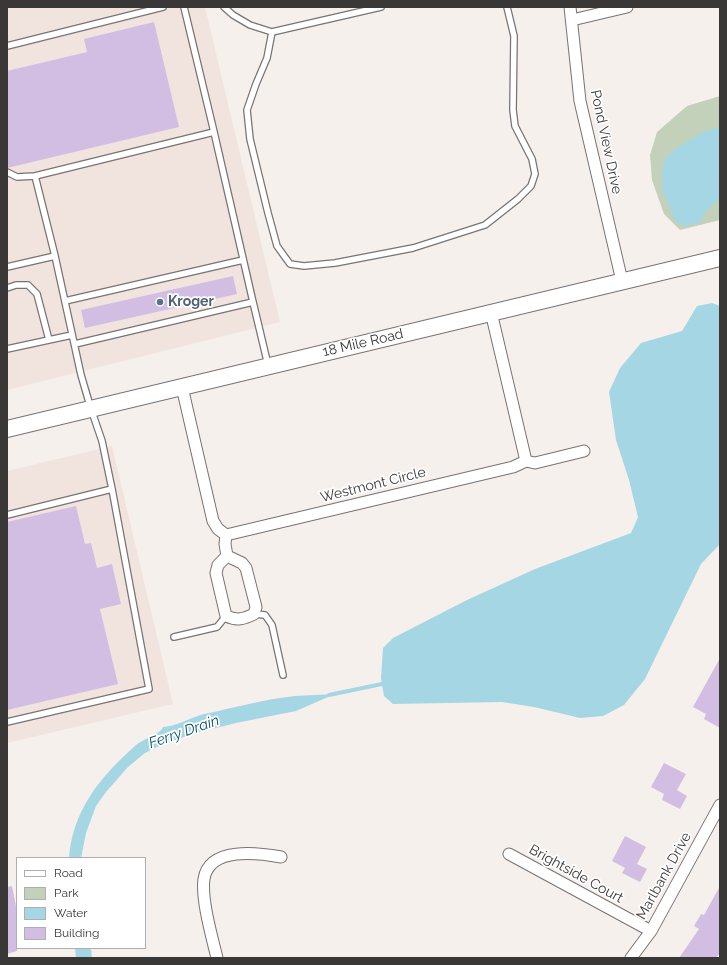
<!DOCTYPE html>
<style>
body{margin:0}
#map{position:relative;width:727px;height:965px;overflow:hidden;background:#f6f0ed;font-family:Raleway,sans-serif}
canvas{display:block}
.frame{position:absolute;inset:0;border:8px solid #3a3837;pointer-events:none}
.legend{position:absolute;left:16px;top:857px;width:130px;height:92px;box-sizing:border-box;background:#fff;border:1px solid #b0afaf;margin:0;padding:5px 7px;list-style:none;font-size:12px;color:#3a3837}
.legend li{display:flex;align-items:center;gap:8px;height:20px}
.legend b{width:20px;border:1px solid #b0afaf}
</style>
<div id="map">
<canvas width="727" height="965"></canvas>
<div class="frame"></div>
<ul class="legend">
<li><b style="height:5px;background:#fff"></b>Road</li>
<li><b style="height:11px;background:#c4d1ba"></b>Park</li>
<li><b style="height:11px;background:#a5d6e4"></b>Water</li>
<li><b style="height:11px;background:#d2bee3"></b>Building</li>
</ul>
</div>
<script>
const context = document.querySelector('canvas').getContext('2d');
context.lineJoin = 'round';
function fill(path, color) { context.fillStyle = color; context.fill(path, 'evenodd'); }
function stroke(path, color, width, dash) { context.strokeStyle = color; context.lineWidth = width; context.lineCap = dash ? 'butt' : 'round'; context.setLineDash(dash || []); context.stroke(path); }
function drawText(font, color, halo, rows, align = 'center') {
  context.font = font + ' Raleway,sans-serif'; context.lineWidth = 3.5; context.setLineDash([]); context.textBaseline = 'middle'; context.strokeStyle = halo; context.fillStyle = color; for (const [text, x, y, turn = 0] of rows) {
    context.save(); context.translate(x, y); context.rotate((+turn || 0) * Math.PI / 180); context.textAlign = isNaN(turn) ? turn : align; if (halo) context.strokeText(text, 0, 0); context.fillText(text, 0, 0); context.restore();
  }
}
fill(new Path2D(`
 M 7,7 L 205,7 L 280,322 L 7,390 Z
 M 112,446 L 173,704 L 7,743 L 7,471 Z`), '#f1e3dd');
fill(new Path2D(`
 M 720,96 L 720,220 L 680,230 L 664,214 L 652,180 L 650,155 L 657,132 L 687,106 Z`), '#c4d1ba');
fill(new Path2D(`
 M 720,127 L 720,199 L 708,209 L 699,223 L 684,226 L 675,221 L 662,189 L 663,162 L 672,151 L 705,131 Z
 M 712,303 L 720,306 L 720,544 L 701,564 L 645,679 L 624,705 L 603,716 L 580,718 L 534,707 L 502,702 L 393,704 L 384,696 L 381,678 L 383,648 L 393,638 L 467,600 L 535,569 L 631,533 L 638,517 L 629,480 L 616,440 L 609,392 L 620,368 L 641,343 L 682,331 L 697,306 Z
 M 335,694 L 296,711 L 236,723 L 192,734 L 159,746 L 145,753 L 128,767 L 106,792 L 96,806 L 86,833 L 81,858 L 69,858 C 72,819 91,789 118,762 C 124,756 130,750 136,745 C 143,739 161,734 163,727 C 174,727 192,717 204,714 C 234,708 264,699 295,696 C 308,695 321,695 335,694 Z
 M 75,948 L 91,948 L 92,958 L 76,958 Z`), '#a5d6e4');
stroke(new Path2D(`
 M 329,695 L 382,684`), '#a5d6e4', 4);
fill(new Path2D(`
 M 154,22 L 179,127 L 7,168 L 7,71 L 87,52 L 84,39 Z
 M 233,276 L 237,294 L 85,328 L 81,310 Z
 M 76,506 L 85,544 L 91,543 L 97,568 L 112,564 L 121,604 L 100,609 L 118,684 L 7,710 L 7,522 Z
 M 720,658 L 720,728 L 704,719 L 706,714 L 693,707 Z
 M 664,763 L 686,774 L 677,790 L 687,796 L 680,809 L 662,800 L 664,794 L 651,787 Z
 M 625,836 L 646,847 L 637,864 L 647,869 L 640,882 L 622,873 L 625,868 L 612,861 Z
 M 12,886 L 17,911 L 17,951 L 7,954 L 7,887 Z
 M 720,886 L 720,953 L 716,958 L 679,958 L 699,929 L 694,926 L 701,914 L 704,915 Z`), '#d2bee3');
const service = new Path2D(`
 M 184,7 L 214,132 L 253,302
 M 224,7 L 233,15 L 250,25 L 272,32 L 381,7
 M 272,32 L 267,58 L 256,84 L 247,110 L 250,139 L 268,213 L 277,246 L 290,264 L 304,266 L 335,263 L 413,248 L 485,225 L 518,199 L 531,186 L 535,174 L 532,159 L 515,126 L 513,110 L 514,36 L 507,7
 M 7,46 L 163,7
 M 7,172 L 17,177 L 35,176 L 55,256 L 81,375 L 91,409 L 102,441 L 112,489 L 149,689 L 7,722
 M 35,176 L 214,132
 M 7,267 L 55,256
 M 7,288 L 16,285 L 28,285 L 37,294 L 49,340
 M 65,301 L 243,260
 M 75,344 L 253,302 L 268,365
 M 7,349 L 72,335
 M 7,515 L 112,489
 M 254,614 L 265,615 L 272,625 L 283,675
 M 174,637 L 217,627 L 226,616`);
const minor = new Path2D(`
 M 570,7 L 580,101 L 622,281
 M 572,20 L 627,7
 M 491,312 L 526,461
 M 182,387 L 213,521 L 218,529 L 226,535 L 513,467 L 526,461 L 535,463 L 584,451
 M 226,535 L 225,544 L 227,556 L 218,565 L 216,573 L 226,616 C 237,621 244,619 254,614 L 256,607 L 246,568 L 242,563 L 227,556
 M 509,854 L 651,931
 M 217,958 C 212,937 201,899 204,879 C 209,846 259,853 281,857
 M 631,958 L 651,931 L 720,805`);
const secondary = new Path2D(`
 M 7,429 L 720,258`);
stroke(service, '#797371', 8);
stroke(minor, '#797371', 13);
stroke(secondary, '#797371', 18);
stroke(service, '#fff', 5.5);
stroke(minor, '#fff', 11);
stroke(secondary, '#fff', 16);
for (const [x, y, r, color] of [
 [160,302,4,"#5c6f8a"]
]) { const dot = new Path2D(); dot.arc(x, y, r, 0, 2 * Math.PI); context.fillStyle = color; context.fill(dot); stroke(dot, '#fff', 1.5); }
drawText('14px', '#3a3837', '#fff', [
 ["Pond View Drive",606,142,78],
 ["18 Mile Road",363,343,-13],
 ["Westmont Circle",373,485,-14],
 ["Brightside Court",576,874,29],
 ["Marlbank Drive",664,876,-61]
]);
drawText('bold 14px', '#4e5e75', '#fff', [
 ["Kroger",168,302]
], 'left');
drawText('italic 15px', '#09505e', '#fff', [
 ["Ferry Drain",184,732,-19]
]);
</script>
